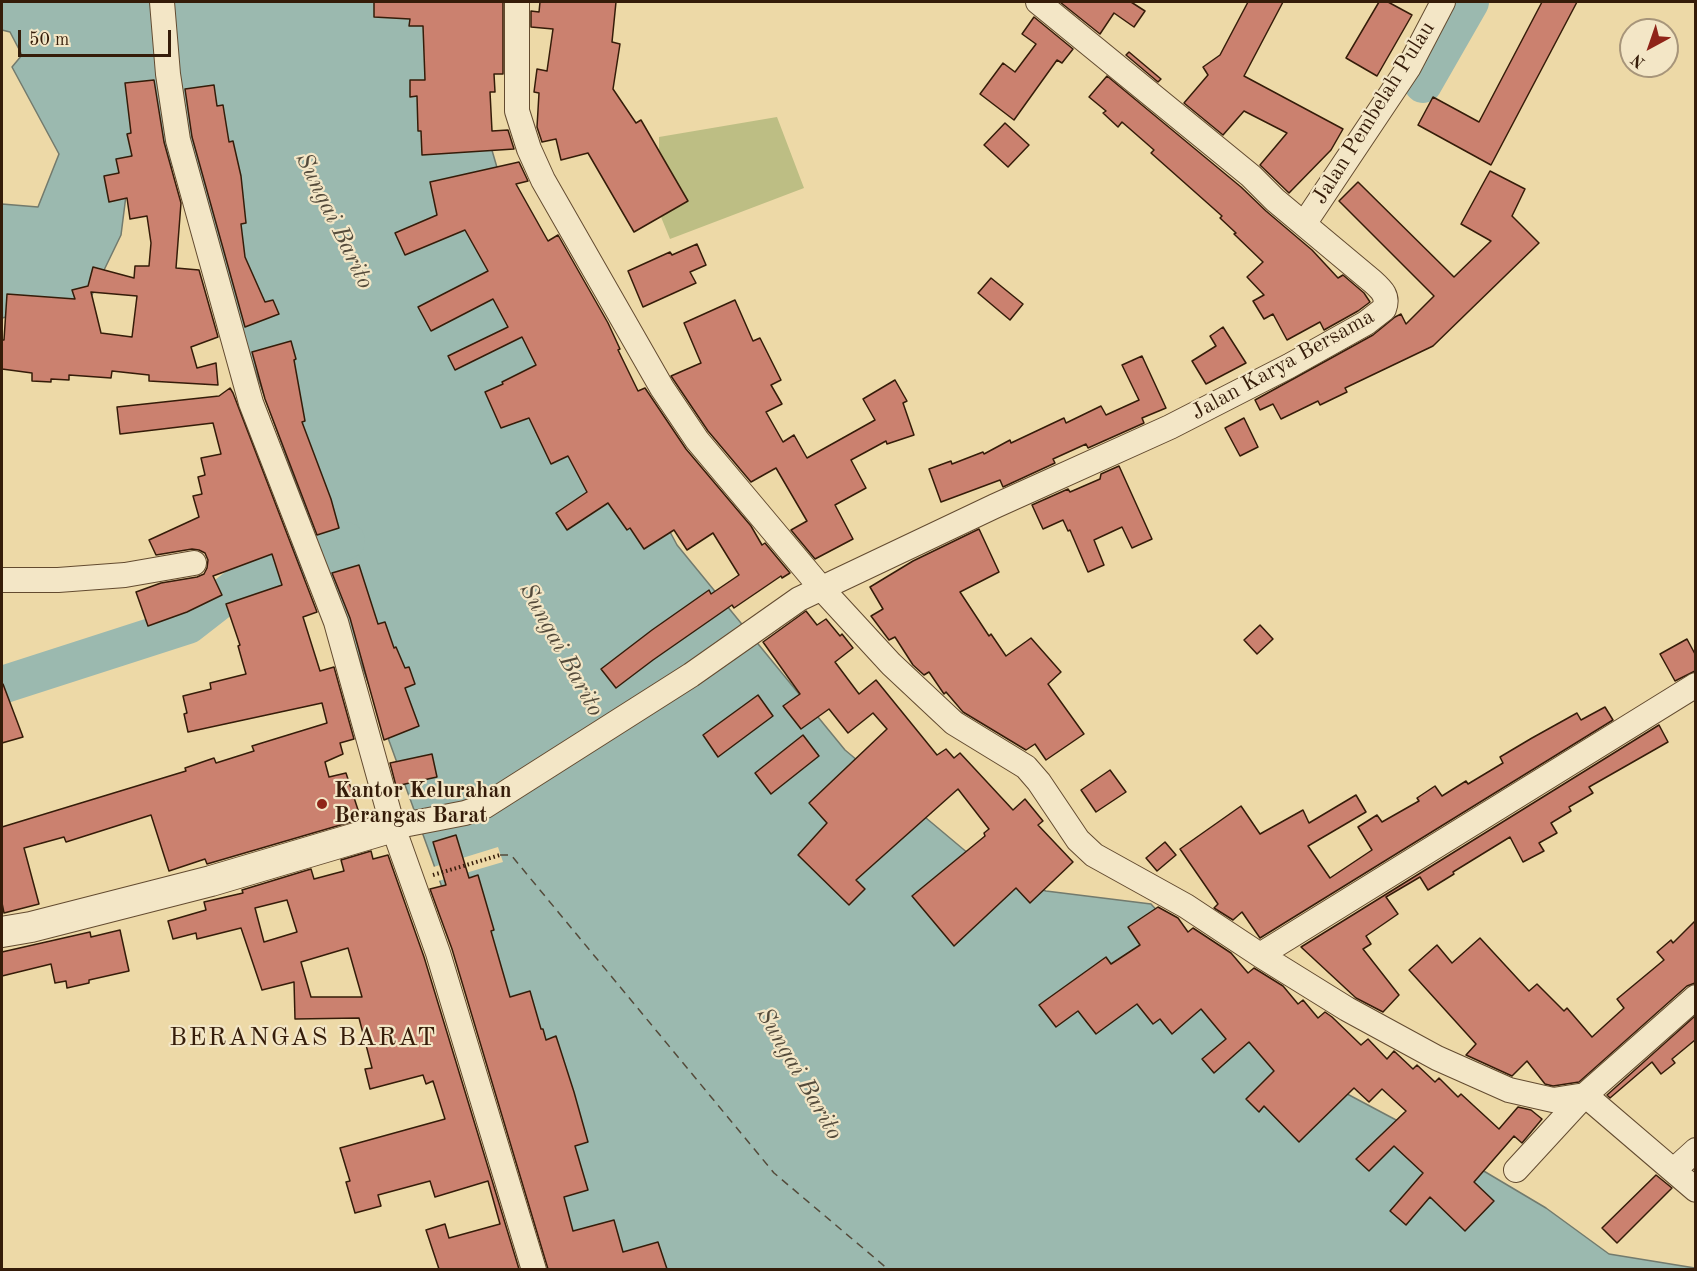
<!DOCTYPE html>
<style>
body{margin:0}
#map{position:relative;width:1697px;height:1271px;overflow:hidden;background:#edd9a7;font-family:"Old Standard TT",serif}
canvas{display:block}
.frame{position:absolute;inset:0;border:3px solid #351c09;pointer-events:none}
.north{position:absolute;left:1619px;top:18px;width:60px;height:60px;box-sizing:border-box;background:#f3e6c6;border:2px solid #a7957a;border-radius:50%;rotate:220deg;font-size:16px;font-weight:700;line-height:24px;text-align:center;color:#351c09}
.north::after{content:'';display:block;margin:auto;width:21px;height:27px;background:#8f2418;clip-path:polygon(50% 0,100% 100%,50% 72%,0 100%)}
.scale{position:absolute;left:18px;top:30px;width:153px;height:27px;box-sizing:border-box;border:3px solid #351c09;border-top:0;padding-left:8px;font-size:18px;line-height:21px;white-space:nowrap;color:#351c09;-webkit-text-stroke:4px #f3e6c6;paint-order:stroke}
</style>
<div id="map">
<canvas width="1697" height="1271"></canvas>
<div class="frame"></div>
<div class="north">N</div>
<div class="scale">50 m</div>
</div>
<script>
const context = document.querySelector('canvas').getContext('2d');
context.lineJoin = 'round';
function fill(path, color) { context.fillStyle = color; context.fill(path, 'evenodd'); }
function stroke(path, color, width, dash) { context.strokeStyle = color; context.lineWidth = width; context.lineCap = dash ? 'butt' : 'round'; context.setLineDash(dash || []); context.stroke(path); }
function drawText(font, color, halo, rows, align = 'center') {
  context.font = font + ' "Old Standard TT",serif'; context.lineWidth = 4.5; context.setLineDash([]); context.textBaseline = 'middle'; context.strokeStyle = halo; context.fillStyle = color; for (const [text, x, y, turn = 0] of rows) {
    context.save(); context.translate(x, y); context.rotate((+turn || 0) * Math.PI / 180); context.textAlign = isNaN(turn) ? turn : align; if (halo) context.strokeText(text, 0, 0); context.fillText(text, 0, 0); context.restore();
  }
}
fill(new Path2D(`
 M 777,117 L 804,188 L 670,239 L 661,217 L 688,201 L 659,150 L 659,137 Z`), '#bdbe84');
const water = new Path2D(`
 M 2,2 L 453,2 L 484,123 L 508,205 L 561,326 L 677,545 L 845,750 L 994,875 L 1046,891 L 1151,904 L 1304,1071 L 1413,1129 L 1546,1208 L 1609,1254 L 1695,1268 L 1695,1269 L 580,1269 L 220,273 L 197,174 L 131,156 L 121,235 L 91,297 L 2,318 L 2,204 L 38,207 L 59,154 L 12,67 L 22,55 L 10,32 L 2,30 Z`);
fill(water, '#9bb9af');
stroke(water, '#727a6d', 1.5);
fill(new Path2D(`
 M 498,847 L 503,862 L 435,882 L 430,868 Z`), '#edd9a7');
stroke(new Path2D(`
 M 1423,84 L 1470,2
 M 2,685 L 188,625 L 242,583 L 346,541`), '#9bb9af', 38);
stroke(new Path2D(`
 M 500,855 L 511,855 L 774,1173 L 889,1270`), '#544b3b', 1.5, [8, 6]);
const building = new Path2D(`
 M 374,2 L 503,2 L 503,74 L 494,74 L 495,92 L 490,92 L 492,131 L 508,130 L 514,149 L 422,155 L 421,131 L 418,131 L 417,96 L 410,97 L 410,80 L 425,80 L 423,26 L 409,26 L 410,19 L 374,17 Z
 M 540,2 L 616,2 L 612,42 L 620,44 L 613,89 L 636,123 L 641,120 L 688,201 L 634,232 L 588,153 L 561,160 L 556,139 L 542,142 L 537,127 L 539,93 L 534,92 L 537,69 L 547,71 L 553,29 L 531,27 L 531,11 L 539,12 Z
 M 1060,2 L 1131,2 L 1145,11 L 1134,27 L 1114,13 L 1100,34 Z
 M 1248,2 L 1283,2 L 1244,76 L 1343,129 L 1331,150 L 1289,193 L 1260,165 L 1287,133 L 1244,111 L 1223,135 L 1184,103 L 1208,75 L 1203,67 L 1220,55 Z
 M 1379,2 L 1388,2 L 1412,15 L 1377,76 L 1346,58 Z
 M 1542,2 L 1577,2 L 1491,165 L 1418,125 L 1433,97 L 1479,122 Z
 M 1034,17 L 1073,49 L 1062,63 L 1057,60 L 1014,120 L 980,94 L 1003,63 L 1015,72 L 1036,44 L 1022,34 Z
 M 1129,52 L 1161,79 L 1158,82 L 1126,55 Z
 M 1107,76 L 1241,187 L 1266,211 L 1312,250 L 1338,278 L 1343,275 L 1364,293 L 1370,302 L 1358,311 L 1324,330 L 1320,322 L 1287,340 L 1273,314 L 1264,319 L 1253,301 L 1264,295 L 1247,277 L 1263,262 L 1234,234 L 1236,233 L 1220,218 L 1222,216 L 1151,153 L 1154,150 L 1122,122 L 1118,127 L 1103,113 L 1106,111 L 1089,97 Z
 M 154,80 L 164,142 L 181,203 L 176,268 L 199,270 L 218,337 L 191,347 L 197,368 L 216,363 L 218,385 L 149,381 L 149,375 L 112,371 L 111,378 L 69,375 L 69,380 L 51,379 L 51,382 L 32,381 L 32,373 L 2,369 L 2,340 L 4,340 L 7,294 L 75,299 L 72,290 L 88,286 L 93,267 L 134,278 L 135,266 L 149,266 L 151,243 L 147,216 L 130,219 L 127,198 L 109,202 L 104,176 L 119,173 L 116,159 L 132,156 L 127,134 L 131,133 L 125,83 ZM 91,292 L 137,296 L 132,337 L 101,333 Z
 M 214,85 L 217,106 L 223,105 L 229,142 L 233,141 L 241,176 L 246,223 L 241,224 L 245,257 L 265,302 L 273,300 L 279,314 L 245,327 L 192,137 L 185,89 Z
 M 1005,123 L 1029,145 L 1008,167 L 984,145 Z
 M 519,162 L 528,181 L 516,184 L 548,241 L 558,235 L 608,323 L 620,349 L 618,350 L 638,391 L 645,388 L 686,449 L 751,526 L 762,545 L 765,543 L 790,573 L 782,578 L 781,576 L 734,608 L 732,605 L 653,660 L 616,688 L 601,669 L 652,630 L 709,590 L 711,594 L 739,575 L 713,533 L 687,550 L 674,530 L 644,549 L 630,528 L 627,530 L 608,503 L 567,530 L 556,513 L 587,492 L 568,456 L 551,464 L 529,418 L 501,428 L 485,392 L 503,384 L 502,382 L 536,365 L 522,337 L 455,370 L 448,356 L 508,327 L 493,299 L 431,331 L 418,307 L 488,271 L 465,230 L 405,255 L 395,233 L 437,215 L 430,182 Z
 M 1490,171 L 1525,189 L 1512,216 L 1539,243 L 1433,346 L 1345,388 L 1347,392 L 1320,405 L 1318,401 L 1281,419 L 1273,404 L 1260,410 L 1255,400 L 1373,335 L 1395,317 L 1401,314 L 1406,324 L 1434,296 L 1339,201 L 1358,182 L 1454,277 L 1491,241 L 1461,224 Z
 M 697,244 L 706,265 L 690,272 L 696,283 L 643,307 L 628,271 L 670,252 L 672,255 Z
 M 991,278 L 1023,304 L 1010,320 L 978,293 Z
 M 735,300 L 753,341 L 760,338 L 781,380 L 771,385 L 782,404 L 766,412 L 783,442 L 794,435 L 807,458 L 875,420 L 863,399 L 895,380 L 907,401 L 903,403 L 914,435 L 887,444 L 886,441 L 851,460 L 866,488 L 835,505 L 853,539 L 815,559 L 791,530 L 807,521 L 776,468 L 751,482 L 708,431 L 671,376 L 701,363 L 684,323 Z
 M 1223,327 L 1246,363 L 1206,384 L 1192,361 L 1216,346 L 1210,336 Z
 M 291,341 L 296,359 L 294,360 L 305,421 L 302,422 L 331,499 L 339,528 L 317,535 L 265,399 L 252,352 Z
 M 1142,356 L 1166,408 L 1142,418 L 1144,423 L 1088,448 L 1086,444 L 1053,459 L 1055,463 L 1003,487 L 1000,480 L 941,502 L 929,469 L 951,461 L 952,464 L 983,452 L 984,454 L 1010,440 L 1011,443 L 1064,418 L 1066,423 L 1101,406 L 1106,415 L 1139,400 L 1122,365 Z
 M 230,388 L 233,393 L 317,612 L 303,617 L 320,671 L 334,667 L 354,739 L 340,743 L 343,754 L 325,762 L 329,777 L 346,773 L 361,819 L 207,864 L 205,859 L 169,871 L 151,815 L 66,842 L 64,837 L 24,848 L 39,904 L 4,913 L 2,903 L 2,827 L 186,771 L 185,768 L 214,758 L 216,763 L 254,751 L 252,746 L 327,723 L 322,703 L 188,732 L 184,714 L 187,713 L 183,696 L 211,689 L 210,683 L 246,674 L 238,646 L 240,645 L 226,604 L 282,585 L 272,554 L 213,576 L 222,595 L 187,612 L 148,626 L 136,592 L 161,583 L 197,577 L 204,574 L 207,568 L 208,560 L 205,553 L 199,550 L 192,549 L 156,555 L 149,540 L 199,517 L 193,496 L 202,494 L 198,477 L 205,475 L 201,458 L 221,454 L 213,423 L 120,434 L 117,407 L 219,396 Z
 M 1244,418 L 1258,447 L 1240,456 L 1225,428 Z
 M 1119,466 L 1152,539 L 1132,548 L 1122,527 L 1094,540 L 1104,565 L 1088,572 L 1070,530 L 1068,531 L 1063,520 L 1043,529 L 1032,505 L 1068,489 L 1070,492 L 1100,479 L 1101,474 Z
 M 979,529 L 999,572 L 960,592 L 989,636 L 991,634 L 1006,656 L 1031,638 L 1061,672 L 1048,684 L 1084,734 L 1046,760 L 1035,744 L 1026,750 L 963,712 L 946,692 L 944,694 L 929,672 L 924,675 L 913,665 L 895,637 L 889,640 L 871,616 L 883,609 L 870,587 L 913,561 Z
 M 359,565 L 378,624 L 385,622 L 394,648 L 396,647 L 405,668 L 409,667 L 415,684 L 405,688 L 419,726 L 384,740 L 350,618 L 332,573 Z
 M 806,611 L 817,625 L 826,619 L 840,636 L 842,634 L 853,648 L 835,662 L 859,694 L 876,680 L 937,755 L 946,749 L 954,758 L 960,753 L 1013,810 L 1025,799 L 1043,821 L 1038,825 L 1073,862 L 1030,903 L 1016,888 L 954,946 L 912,896 L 985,836 L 984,833 L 989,829 L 958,789 L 856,880 L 865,889 L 849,905 L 798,855 L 827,823 L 809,803 L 887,729 L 873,713 L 848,733 L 829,709 L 801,729 L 783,706 L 800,694 L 763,642 Z
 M 1260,625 L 1273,639 L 1257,654 L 1244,640 Z
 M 1687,639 L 1695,654 L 1695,671 L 1675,681 L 1660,654 Z
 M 2,684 L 3,684 L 23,737 L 2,743 Z
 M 758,695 L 773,716 L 718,757 L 703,735 Z
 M 1605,707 L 1613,720 L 1260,938 L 1242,912 L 1233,920 L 1214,908 L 1218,904 L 1180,849 L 1241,806 L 1260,834 L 1303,810 L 1309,823 L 1356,795 L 1366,812 L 1308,846 L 1330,878 L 1372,850 L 1358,827 L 1377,815 L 1382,822 L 1419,801 L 1417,798 L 1435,786 L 1442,796 L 1466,781 L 1468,784 L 1503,763 L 1500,757 L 1532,738 L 1577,713 L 1581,720 Z
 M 1659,725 L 1668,742 L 1589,787 L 1593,793 L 1569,807 L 1571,811 L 1551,823 L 1557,833 L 1539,843 L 1544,851 L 1523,862 L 1510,837 L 1453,872 L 1454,874 L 1428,890 L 1420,877 L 1386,897 L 1398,914 L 1366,936 L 1371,944 L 1363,949 L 1399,995 L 1383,1012 L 1356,998 L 1301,947 Z
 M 803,735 L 819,756 L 771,794 L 755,773 Z
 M 432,754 L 437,777 L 396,786 L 390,763 Z
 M 1110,770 L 1126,792 L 1096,812 L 1081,790 Z
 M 456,835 L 469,878 L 478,875 L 494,930 L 491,931 L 510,997 L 530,991 L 541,1029 L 543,1029 L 546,1040 L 556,1036 L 574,1092 L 588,1142 L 575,1146 L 588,1190 L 564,1197 L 573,1231 L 614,1220 L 623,1252 L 658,1242 L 667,1269 L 548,1269 L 452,949 L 430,889 L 446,885 L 433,842 Z
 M 1165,842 L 1176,855 L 1157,871 L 1146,858 Z
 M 371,851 L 373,859 L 388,855 L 424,957 L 519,1269 L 439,1269 L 426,1230 L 445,1224 L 449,1238 L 500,1224 L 488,1181 L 435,1197 L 430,1181 L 378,1195 L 381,1206 L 355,1213 L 346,1182 L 350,1181 L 340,1148 L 445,1119 L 433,1081 L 426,1084 L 423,1075 L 370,1089 L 365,1069 L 372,1068 L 359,1018 L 295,1019 L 294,982 L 262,990 L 241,928 L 197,939 L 196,933 L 173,939 L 168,921 L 206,910 L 204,902 L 243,893 L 242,890 L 311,869 L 314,879 L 344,871 L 341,860 ZM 287,900 L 297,932 L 264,942 L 255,908 ZM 348,948 L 362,997 L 311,997 L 301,962 Z
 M 1158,907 L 1178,918 L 1188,932 L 1193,928 L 1231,953 L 1248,973 L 1254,968 L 1283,986 L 1298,1004 L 1303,1000 L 1318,1018 L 1325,1012 L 1332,1017 L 1361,1045 L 1368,1039 L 1387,1059 L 1394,1051 L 1413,1069 L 1417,1065 L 1435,1082 L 1439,1078 L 1458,1097 L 1461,1094 L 1499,1129 L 1518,1107 L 1531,1110 L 1542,1119 L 1522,1143 L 1514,1136 L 1474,1182 L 1494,1201 L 1465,1231 L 1430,1197 L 1406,1225 L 1390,1211 L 1423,1173 L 1394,1146 L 1369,1171 L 1356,1159 L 1406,1111 L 1382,1089 L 1369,1102 L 1354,1088 L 1299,1142 L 1264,1106 L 1259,1112 L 1246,1099 L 1274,1071 L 1249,1042 L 1214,1073 L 1202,1059 L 1226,1039 L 1201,1009 L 1172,1034 L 1160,1019 L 1153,1024 L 1137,1004 L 1096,1034 L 1078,1011 L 1056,1027 L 1039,1005 L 1106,957 L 1111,964 L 1140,945 L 1128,927 Z
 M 1695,921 L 1695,983 L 1687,986 L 1579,1082 L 1553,1086 L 1545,1084 L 1527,1061 L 1512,1076 L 1466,1055 L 1476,1044 L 1409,970 L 1437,945 L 1452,963 L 1480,938 L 1529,991 L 1537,984 L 1564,1011 L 1567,1008 L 1592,1037 L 1624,1008 L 1617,999 L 1664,960 L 1657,952 L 1671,940 L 1673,943 Z
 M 120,930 L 129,971 L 89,980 L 89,983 L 67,988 L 66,981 L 55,983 L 51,964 L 2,976 L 2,952 L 90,932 L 91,937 Z
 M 1695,1016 L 1695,1040 L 1672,1059 L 1675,1063 L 1661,1074 L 1652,1062 L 1610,1098 L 1607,1095 Z
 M 1656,1175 L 1672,1188 L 1617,1243 L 1602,1228 Z`);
fill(building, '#cb816f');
stroke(building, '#351c09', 1.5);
const minor = new Path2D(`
 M 162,2 L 168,74 L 178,140 L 251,403 L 336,622 L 393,827 L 438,953 L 534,1270
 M 517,2 L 517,111 L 529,149 L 543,180 L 662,388 L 697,440 L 822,589 L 891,664 L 954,723 L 1026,767 L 1039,782 L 1078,840 L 1094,855 L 1186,906 L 1260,955 L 1347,1009 L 1437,1058 L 1509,1090 L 1553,1100 L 1585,1095 L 1696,1190
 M 1304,224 L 1409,67 L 1443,2
 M 2,580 L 58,580 L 125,575 L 194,563
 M 393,827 L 465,813 L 485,806 L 691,675 L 799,599 L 995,506 L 1170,427 L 1289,366 L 1366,323 L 1384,309 C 1389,296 1382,290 1372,281 L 1275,200 L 1251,176 L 1038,2
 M 1260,955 L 1696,685
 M 1516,1170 L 1585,1095 L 1696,997
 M 1674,1170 L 1696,1150`);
const tertiary = new Path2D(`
 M 2,932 L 31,927 L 211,881 L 393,827`);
stroke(minor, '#634b30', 26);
stroke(tertiary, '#634b30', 32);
stroke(new Path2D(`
 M 433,875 L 500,855`), '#351c09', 4, [1.5, 3]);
stroke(minor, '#f3e6c6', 24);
stroke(tertiary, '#f3e6c6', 30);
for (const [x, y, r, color] of [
 [322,804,6,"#8f2418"]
]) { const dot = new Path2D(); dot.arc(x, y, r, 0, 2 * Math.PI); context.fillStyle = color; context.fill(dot); stroke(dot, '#f3e6c6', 2); }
drawText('22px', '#351c09', '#f3e6c6', [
 ["Jalan Pembelah Pulau",1374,113,-58],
 ["Jalan Karya Bersama",1283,365,-29]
]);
drawText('bold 22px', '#351c09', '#f3e6c6', [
 ["Kantor Kelurahan",334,791],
 ["Berangas Barat",334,816]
], 'left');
drawText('italic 24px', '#544b3b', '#f3e6c6', [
 ["Sungai Barito",334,221,64],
 ["Sungai Barito",561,650,61],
 ["Sungai Barito",799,1074,60]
]);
context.letterSpacing = '1.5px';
drawText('26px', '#351c09', '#f3e6c6', [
 ["BERANGAS BARAT",303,1038]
]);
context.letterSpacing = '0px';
</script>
